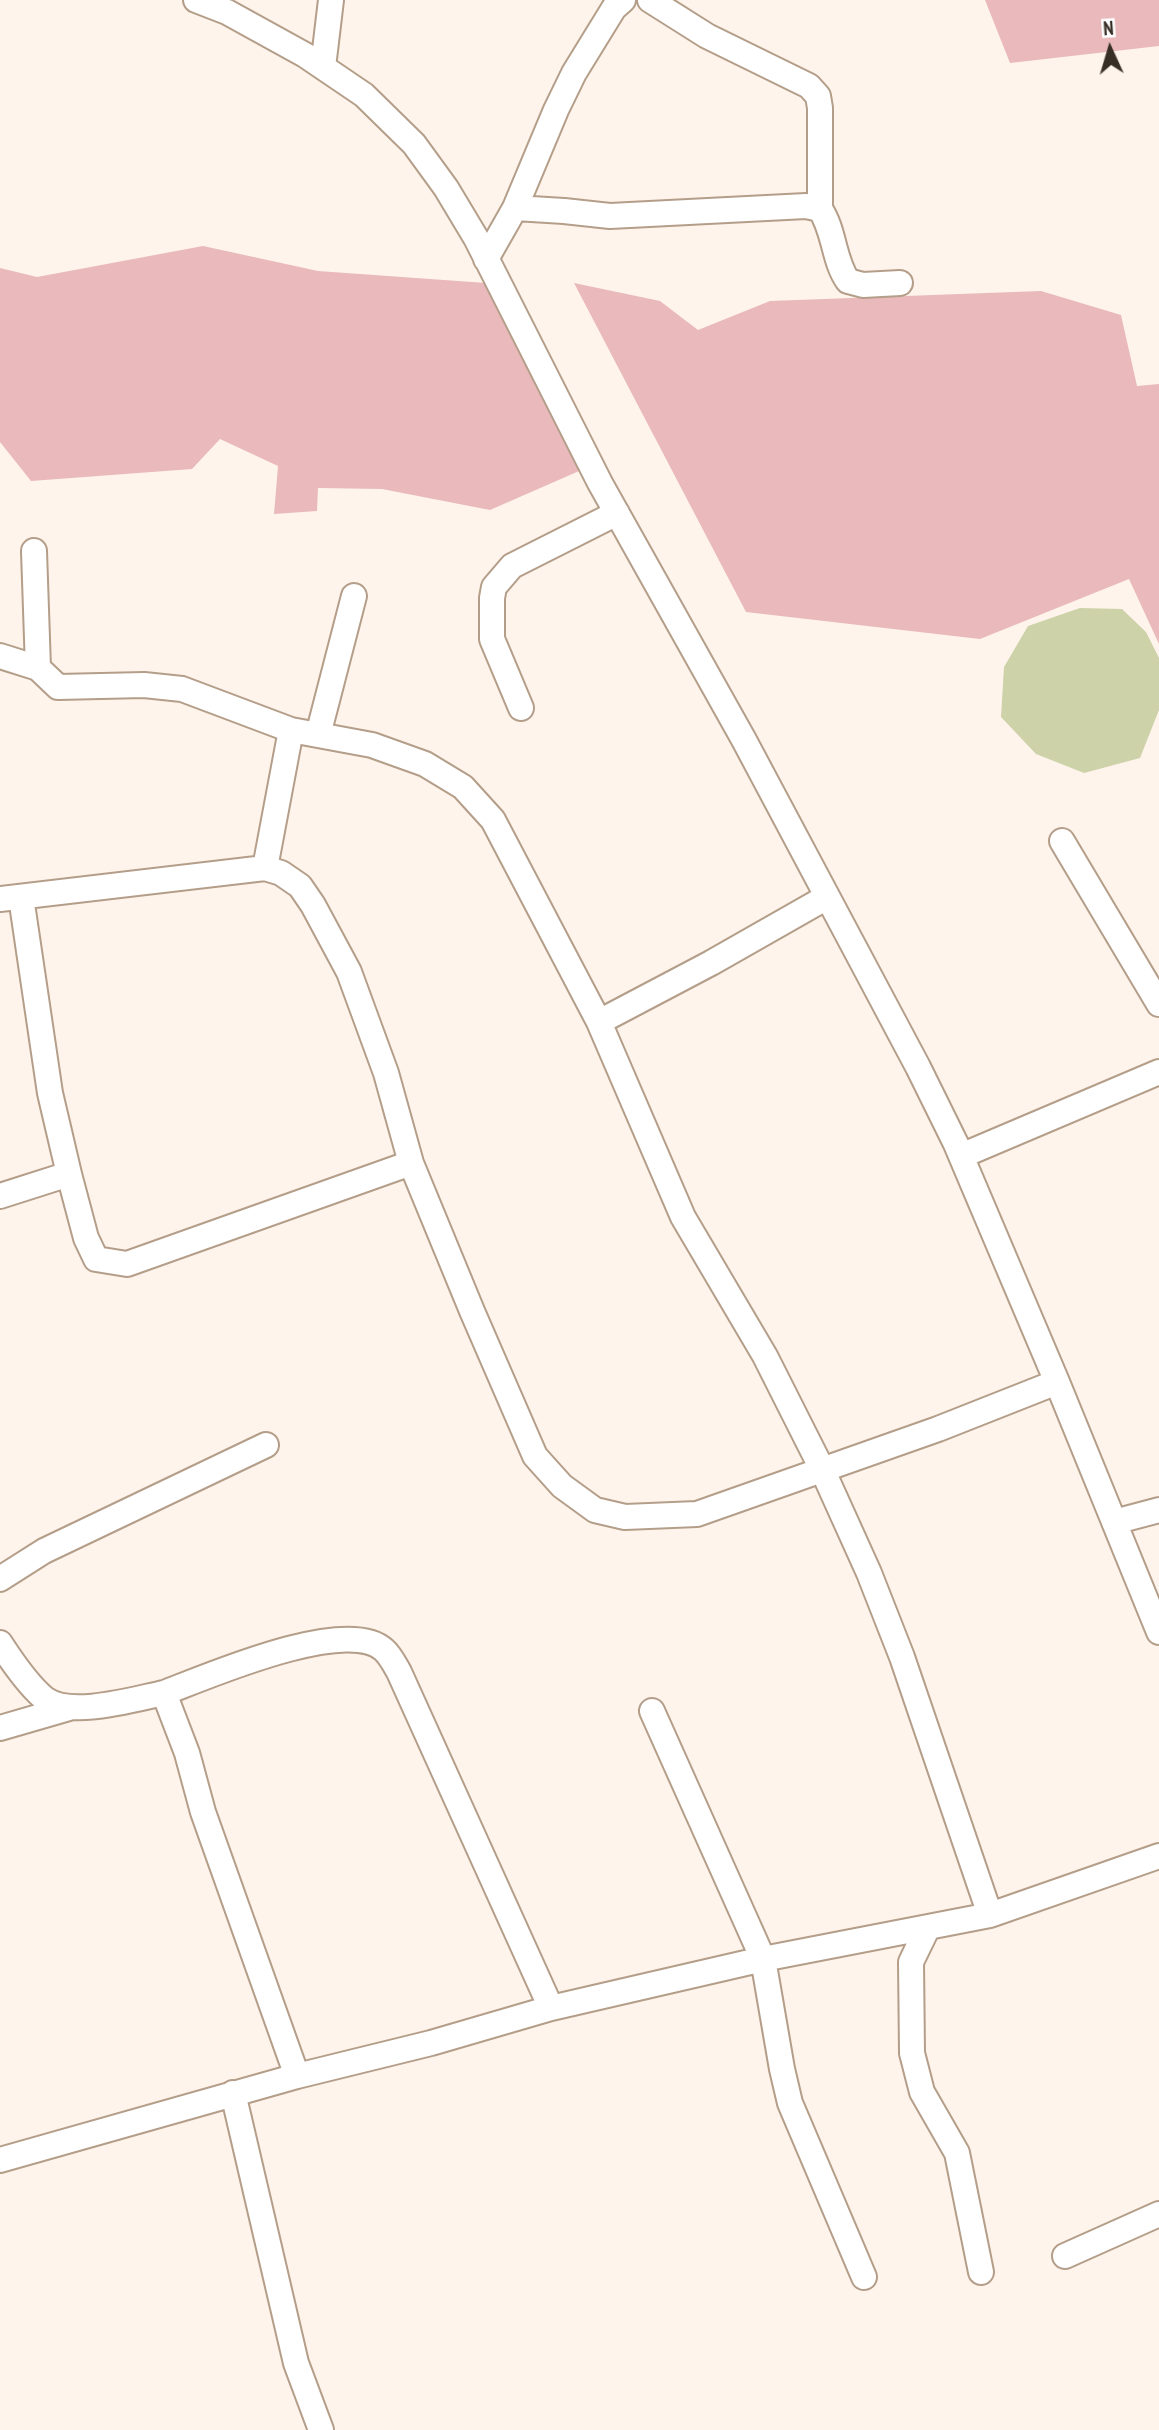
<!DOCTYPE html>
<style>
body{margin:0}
#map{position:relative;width:1159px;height:2430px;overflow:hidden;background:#fef4eb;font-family:"PT Sans Narrow",sans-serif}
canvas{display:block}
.north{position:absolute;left:1075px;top:14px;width:70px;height:70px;-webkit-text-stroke:5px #fff;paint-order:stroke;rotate:356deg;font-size:19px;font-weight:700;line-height:28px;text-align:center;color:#372e26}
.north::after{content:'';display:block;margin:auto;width:24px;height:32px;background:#372e26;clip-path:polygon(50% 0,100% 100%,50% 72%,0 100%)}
</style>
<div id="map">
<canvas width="1159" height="2430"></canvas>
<div class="north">N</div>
</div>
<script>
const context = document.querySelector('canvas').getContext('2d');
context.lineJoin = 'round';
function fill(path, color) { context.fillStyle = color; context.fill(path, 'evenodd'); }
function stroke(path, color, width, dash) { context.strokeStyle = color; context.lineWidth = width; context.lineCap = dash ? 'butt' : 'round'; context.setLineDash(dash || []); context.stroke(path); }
fill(new Path2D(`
 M 985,0 L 1159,0 L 1159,46 L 1010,63 Z
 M 203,246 L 318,271 L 486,283 L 586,468 L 490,510 L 382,489 L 318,488 L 317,511 L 274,514 L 278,466 L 220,439 L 192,469 L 31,481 L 0,442 L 0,268 L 37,277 Z
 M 574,283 L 660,301 L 698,330 L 770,301 L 1041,291 L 1121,315 L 1137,386 L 1159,384 L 1159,644 L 1129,579 L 980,639 L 746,612 Z`), '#e9b9bb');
fill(new Path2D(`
 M 1080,608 L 1122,609 L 1146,632 L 1159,658 L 1159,710 L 1140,758 L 1084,773 L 1036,754 L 1001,717 L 1004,667 L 1028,626 Z`), '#cdd2a8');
const minor = new Path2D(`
 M 196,0 L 227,12 L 305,55 L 364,95 L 414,144 L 446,188 L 476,238 L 600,483 L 744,740 L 918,1067 L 956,1144 L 1057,1382 L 1159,1632
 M 650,0 L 707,36 L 809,86 L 818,96 L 820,108 L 820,209
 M 323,67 L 331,0
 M 515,208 L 564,211 L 610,216 L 806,206 L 820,209 C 835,231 833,260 848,281 L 863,285 L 900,283
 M 486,259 L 515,208 L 556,110 L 574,73 L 614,8 L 623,0
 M 34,551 L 38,668 L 58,687 L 144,685 L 182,689 L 291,730 L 372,745 L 425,764 L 463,787 L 493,820 L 599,1022 L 683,1217 L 765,1356 L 822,1469 L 869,1573 L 902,1657 L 990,1915
 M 0,656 L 38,668
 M 521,708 L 492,639 L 492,598 L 494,587 L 512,566 L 617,513
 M 318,735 L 354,596
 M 1062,841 L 1159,1004
 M 265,868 L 291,730
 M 0,899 L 265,868 L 281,873 L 300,886 L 313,905 L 349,972 L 386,1073 L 411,1163 L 472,1311 L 535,1456 L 562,1486 L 595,1510 L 625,1517 L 697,1514 L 938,1429 L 1057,1382
 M 599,1022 L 711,963 L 827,897
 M 961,1156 L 1159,1072
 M 69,1174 L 86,1238 L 96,1259 L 127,1264 L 411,1163
 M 0,1196 L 69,1174 L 50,1093 L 21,897
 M 1114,1522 L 1159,1510
 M 0,1579 L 44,1551 L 266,1445
 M 0,1643 C 11,1660 29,1686 45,1699 C 71,1718 134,1699 164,1693 L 187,1753 L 203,1812 L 297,2076 L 431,2043 L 551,2008 L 763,1959 L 990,1915 L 1159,1856
 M 164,1693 C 206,1677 348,1615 384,1650 C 390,1655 395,1665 399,1672 L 551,2008
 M 652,1711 L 763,1959 L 782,2069 L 790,2103 L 864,2277
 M 0,1728 L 69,1708
 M 928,1927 L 911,1962 L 912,2053 L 922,2092 L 957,2153 L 981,2272
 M 233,2093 L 296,2363 L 321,2430
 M 0,2160 L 297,2076
 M 1065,2256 L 1159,2214`);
stroke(minor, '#b49e89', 28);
stroke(minor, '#fff', 24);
</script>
